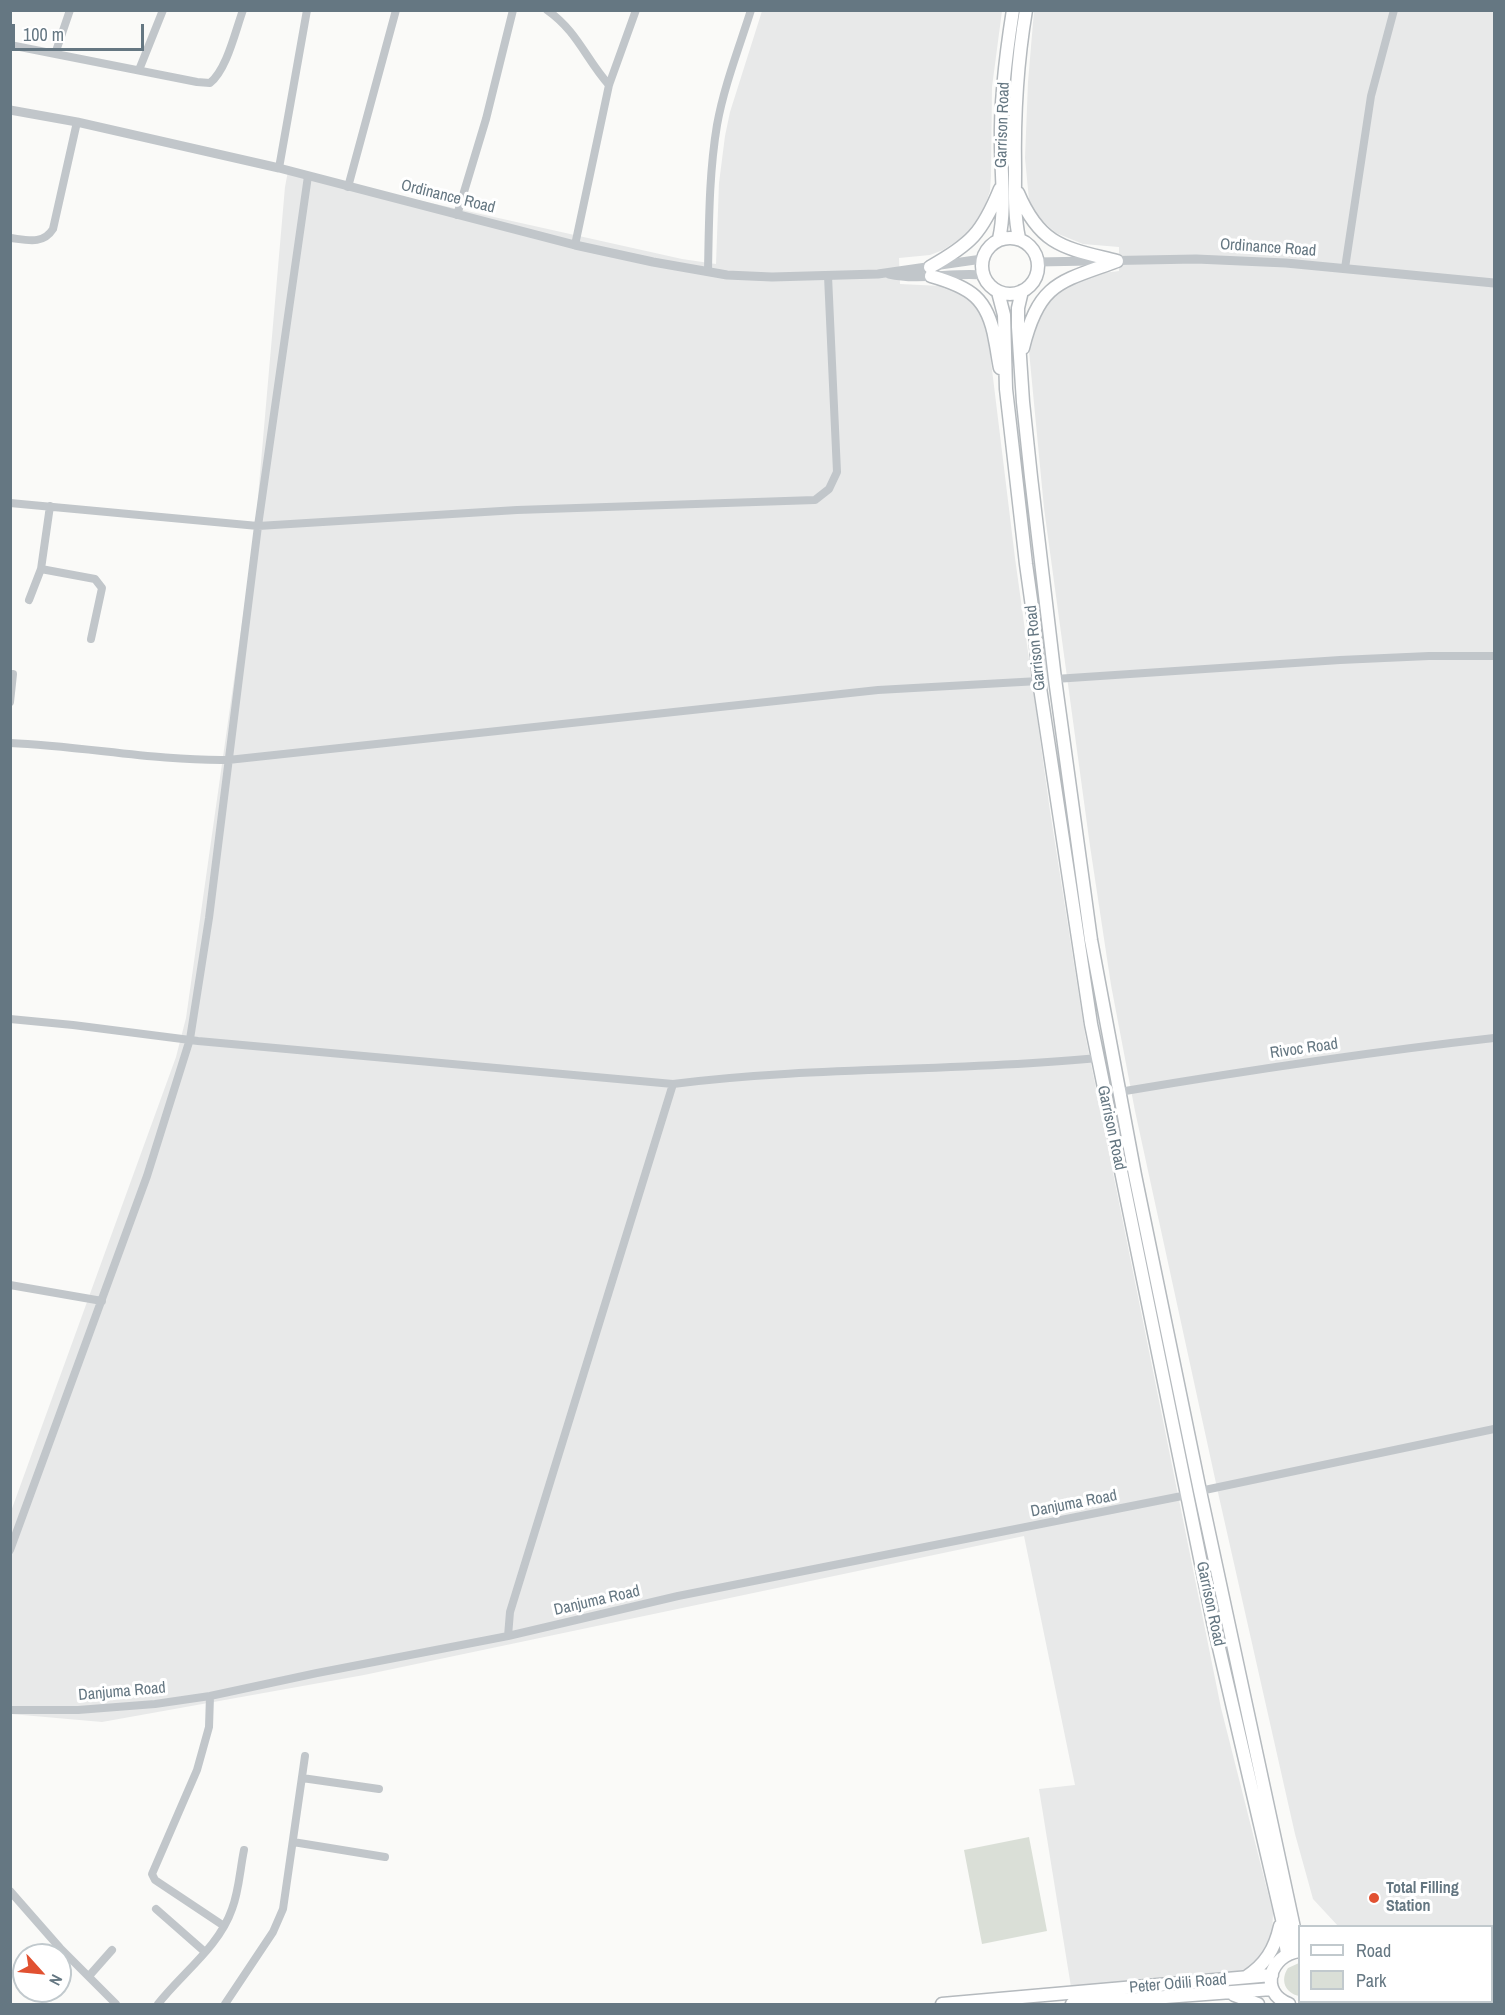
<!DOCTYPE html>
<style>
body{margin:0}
#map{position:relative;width:1505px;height:2015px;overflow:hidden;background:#fafaf8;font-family:"Archivo Narrow",sans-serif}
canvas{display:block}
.frame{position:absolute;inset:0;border:12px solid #657782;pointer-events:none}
.legend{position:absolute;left:1298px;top:1925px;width:195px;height:78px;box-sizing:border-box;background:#fff;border:2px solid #c1c9cd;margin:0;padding:8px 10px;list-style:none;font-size:18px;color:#657782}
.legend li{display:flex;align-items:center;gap:12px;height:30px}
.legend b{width:30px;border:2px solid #c1c9cd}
.north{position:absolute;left:12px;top:1943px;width:60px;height:60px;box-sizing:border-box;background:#fff;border:2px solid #c1c9cd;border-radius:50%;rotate:117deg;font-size:16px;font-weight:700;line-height:24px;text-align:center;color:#657782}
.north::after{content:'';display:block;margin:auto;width:21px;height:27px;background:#e15131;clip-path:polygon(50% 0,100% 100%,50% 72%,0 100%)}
.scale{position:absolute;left:12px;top:24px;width:132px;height:27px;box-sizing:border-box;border:3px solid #657782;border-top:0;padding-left:8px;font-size:18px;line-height:21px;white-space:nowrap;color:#657782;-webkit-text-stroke:4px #fff;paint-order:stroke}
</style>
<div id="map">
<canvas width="1505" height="2015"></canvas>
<div class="frame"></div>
<ul class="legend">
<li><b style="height:8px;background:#fff"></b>Road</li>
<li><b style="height:16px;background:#dadfd7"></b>Park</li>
</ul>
<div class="north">N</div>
<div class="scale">100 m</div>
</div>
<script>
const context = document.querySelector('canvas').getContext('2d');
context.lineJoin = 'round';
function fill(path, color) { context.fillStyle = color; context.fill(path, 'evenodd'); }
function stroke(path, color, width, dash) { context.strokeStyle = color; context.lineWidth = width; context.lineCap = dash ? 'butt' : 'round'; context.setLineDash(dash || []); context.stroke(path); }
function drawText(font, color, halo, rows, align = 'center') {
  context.font = font + ' "Archivo Narrow",sans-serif'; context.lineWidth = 6; context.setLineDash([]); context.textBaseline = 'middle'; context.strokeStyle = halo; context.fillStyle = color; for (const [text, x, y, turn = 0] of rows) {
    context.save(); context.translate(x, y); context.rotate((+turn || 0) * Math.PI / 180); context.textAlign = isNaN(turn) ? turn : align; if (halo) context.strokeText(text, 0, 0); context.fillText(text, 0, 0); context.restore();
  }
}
fill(new Path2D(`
 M 762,11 L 1002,11 L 992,87 L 991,176 L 990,191 L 985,206 L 969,233 L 943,250 L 930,255 L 899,258 L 900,284 L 941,286 L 954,289 L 966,296 L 976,306 L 983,317 L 989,345 L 1015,558 L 1050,811 L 1085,1034 L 1221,1708 L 1273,1913 L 1272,1937 L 1264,1955 L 1252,1967 L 1239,1971 L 1071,1987 L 1039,1789 L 1075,1785 L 1024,1536 L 364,1675 L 102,1722 L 11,1714 L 10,1514 L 176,1057 L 186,1018 L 255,531 L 285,187 L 288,171 L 682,259 L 716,264 L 719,183 L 725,136 L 730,112 Z
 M 1034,11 L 1494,11 L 1494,1938 L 1492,1938 L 1492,1926 L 1338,1926 L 1313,1899 L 1295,1834 L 1219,1497 L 1135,1111 L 1111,985 L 1090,846 L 1044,508 L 1029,351 L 1038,315 L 1046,304 L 1062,288 L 1096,274 L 1119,271 L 1119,247 L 1083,244 L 1056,233 L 1036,215 L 1029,200 L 1025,158 L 1028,82 Z
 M 1492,1968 L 1494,1968 L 1494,2004 L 1341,2004 L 1343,2002 L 1492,2002 Z`), '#e8e9e9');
fill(new Path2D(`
 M 1029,1837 L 1047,1931 L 982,1944 L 964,1850 Z
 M 1299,1963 L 1300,1963 L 1299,1996 C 1285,1993 1280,1980 1288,1968 Z`), '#dadfd7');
const primary = new Path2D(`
 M 1018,193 C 1041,247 1066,248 1117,261
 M982 266a28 28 0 1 1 56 0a28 28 0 1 1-56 0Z
 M 1019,238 C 1014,215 1015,192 1015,169 C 1014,116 1017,63 1026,10
 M 999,239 C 1006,208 1001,175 1001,143 C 1000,99 1006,54 1013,10
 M 930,267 C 971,244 982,233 1000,189
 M 931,276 C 970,287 988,298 995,340 C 997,349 998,359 1000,368
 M 1022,291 L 1018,308 L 1018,327 L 1023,402 L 1031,477 L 1055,679 L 1091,940 L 1135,1175 L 1200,1491 L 1299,1951 C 1270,1955 1258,1992 1289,2004
 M 998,292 L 1004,315 L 1006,389 L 1026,564 L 1034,621 L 1039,681 L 1091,1024 L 1213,1622 L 1282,1919 L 1287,1954
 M 1023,348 C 1039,282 1060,282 1117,261
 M 1492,1946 L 1494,1946
 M 1492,1961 L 1494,1961
 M 1246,1977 C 1265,1965 1275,1949 1280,1926
 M 1234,1995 L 1258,2004
 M 942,2004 L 1272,1975
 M 1072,2004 L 1272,1989
 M 1310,2004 L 1315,2002
 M 1336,2004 L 1338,2002`);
stroke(primary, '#b5babe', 15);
stroke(new Path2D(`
 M 547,10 C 578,32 585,58 609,85
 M 10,45 L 197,82 L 210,83 C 227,69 235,32 243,10
 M 55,54 L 70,10
 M 139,70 L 163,10
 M 279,168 L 307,10
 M 348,187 L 396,10
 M 457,215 L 486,119 L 513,10
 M 10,238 C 27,240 43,245 53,229 L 77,122
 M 575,245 L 609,85 L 636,10
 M 1345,268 L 1371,96 L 1394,10
 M 708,271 C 709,222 709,173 717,125 C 724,86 739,48 751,10
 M 10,503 L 258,526 L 517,510 L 815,500 L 829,489 L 837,472 L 828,276
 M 41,569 L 95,579 L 102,588 L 91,639
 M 29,600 L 41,569 L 50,506
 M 1055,679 L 1340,660 L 1429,656 L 1494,656
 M 10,702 L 13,674
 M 10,743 C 83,746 155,761 228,760 L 878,690 L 1039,681
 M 10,1019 L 73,1025 L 198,1041 L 673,1084 C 814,1066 956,1072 1098,1058
 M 1119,1092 C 1244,1071 1369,1052 1494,1038
 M 10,1285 L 102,1301
 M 1200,1491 L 1494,1429
 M 10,1550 L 147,1176 L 190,1039 L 209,918 L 258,526 L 308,176
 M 508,1636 L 510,1612 C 563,1436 620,1261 673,1084
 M 210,1696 L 209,1727 L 197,1770 L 152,1874 L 155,1880 L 224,1926
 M 10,1710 L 78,1710 L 155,1704 L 210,1696 L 317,1673 L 508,1636 L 678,1596 L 1187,1495
 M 302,1778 L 379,1789
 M 293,1842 L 385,1857
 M 10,1891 L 60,1948 L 116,2004
 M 156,1909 L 205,1952
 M 89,1976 L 112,1950
 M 158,2004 C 182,1973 219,1947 232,1909 C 239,1891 240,1869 244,1850
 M 225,2004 L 273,1932 L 283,1909 L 305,1756`), '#c1c6ca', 8);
stroke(new Path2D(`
 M 10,110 L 77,122 L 279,168 L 575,245 L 653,262 L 727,275 L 772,277 L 878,274 L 982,259
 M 1038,262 L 1196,259 L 1286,263 L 1494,283
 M 889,274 C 920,281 952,272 983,275`), '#c1c6ca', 9);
stroke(primary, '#fff', 12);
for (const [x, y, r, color] of [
 [1374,1898,6,"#e15131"]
]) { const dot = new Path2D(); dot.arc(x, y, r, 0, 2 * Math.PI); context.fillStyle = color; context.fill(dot); stroke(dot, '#fff', 2); }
drawText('16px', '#657782', '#fff', [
 ["Garrison Road",1003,125,-88],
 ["Ordinance Road",448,197,14],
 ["Ordinance Road",1268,248,4],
 ["Garrison Road",1036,648,-96],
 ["Rivoc Road",1304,1049,-8],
 ["Garrison Road",1111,1128,78],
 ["Danjuma Road",1074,1504,-11],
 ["Danjuma Road",597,1601,-13],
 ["Garrison Road",1210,1604,78],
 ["Danjuma Road",122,1692,-5],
 ["Peter Odili Road",1178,1984,-5]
]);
drawText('bold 16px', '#657782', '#fff', [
 ["Total Filling",1386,1889],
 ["Station",1386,1907]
], 'left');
</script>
